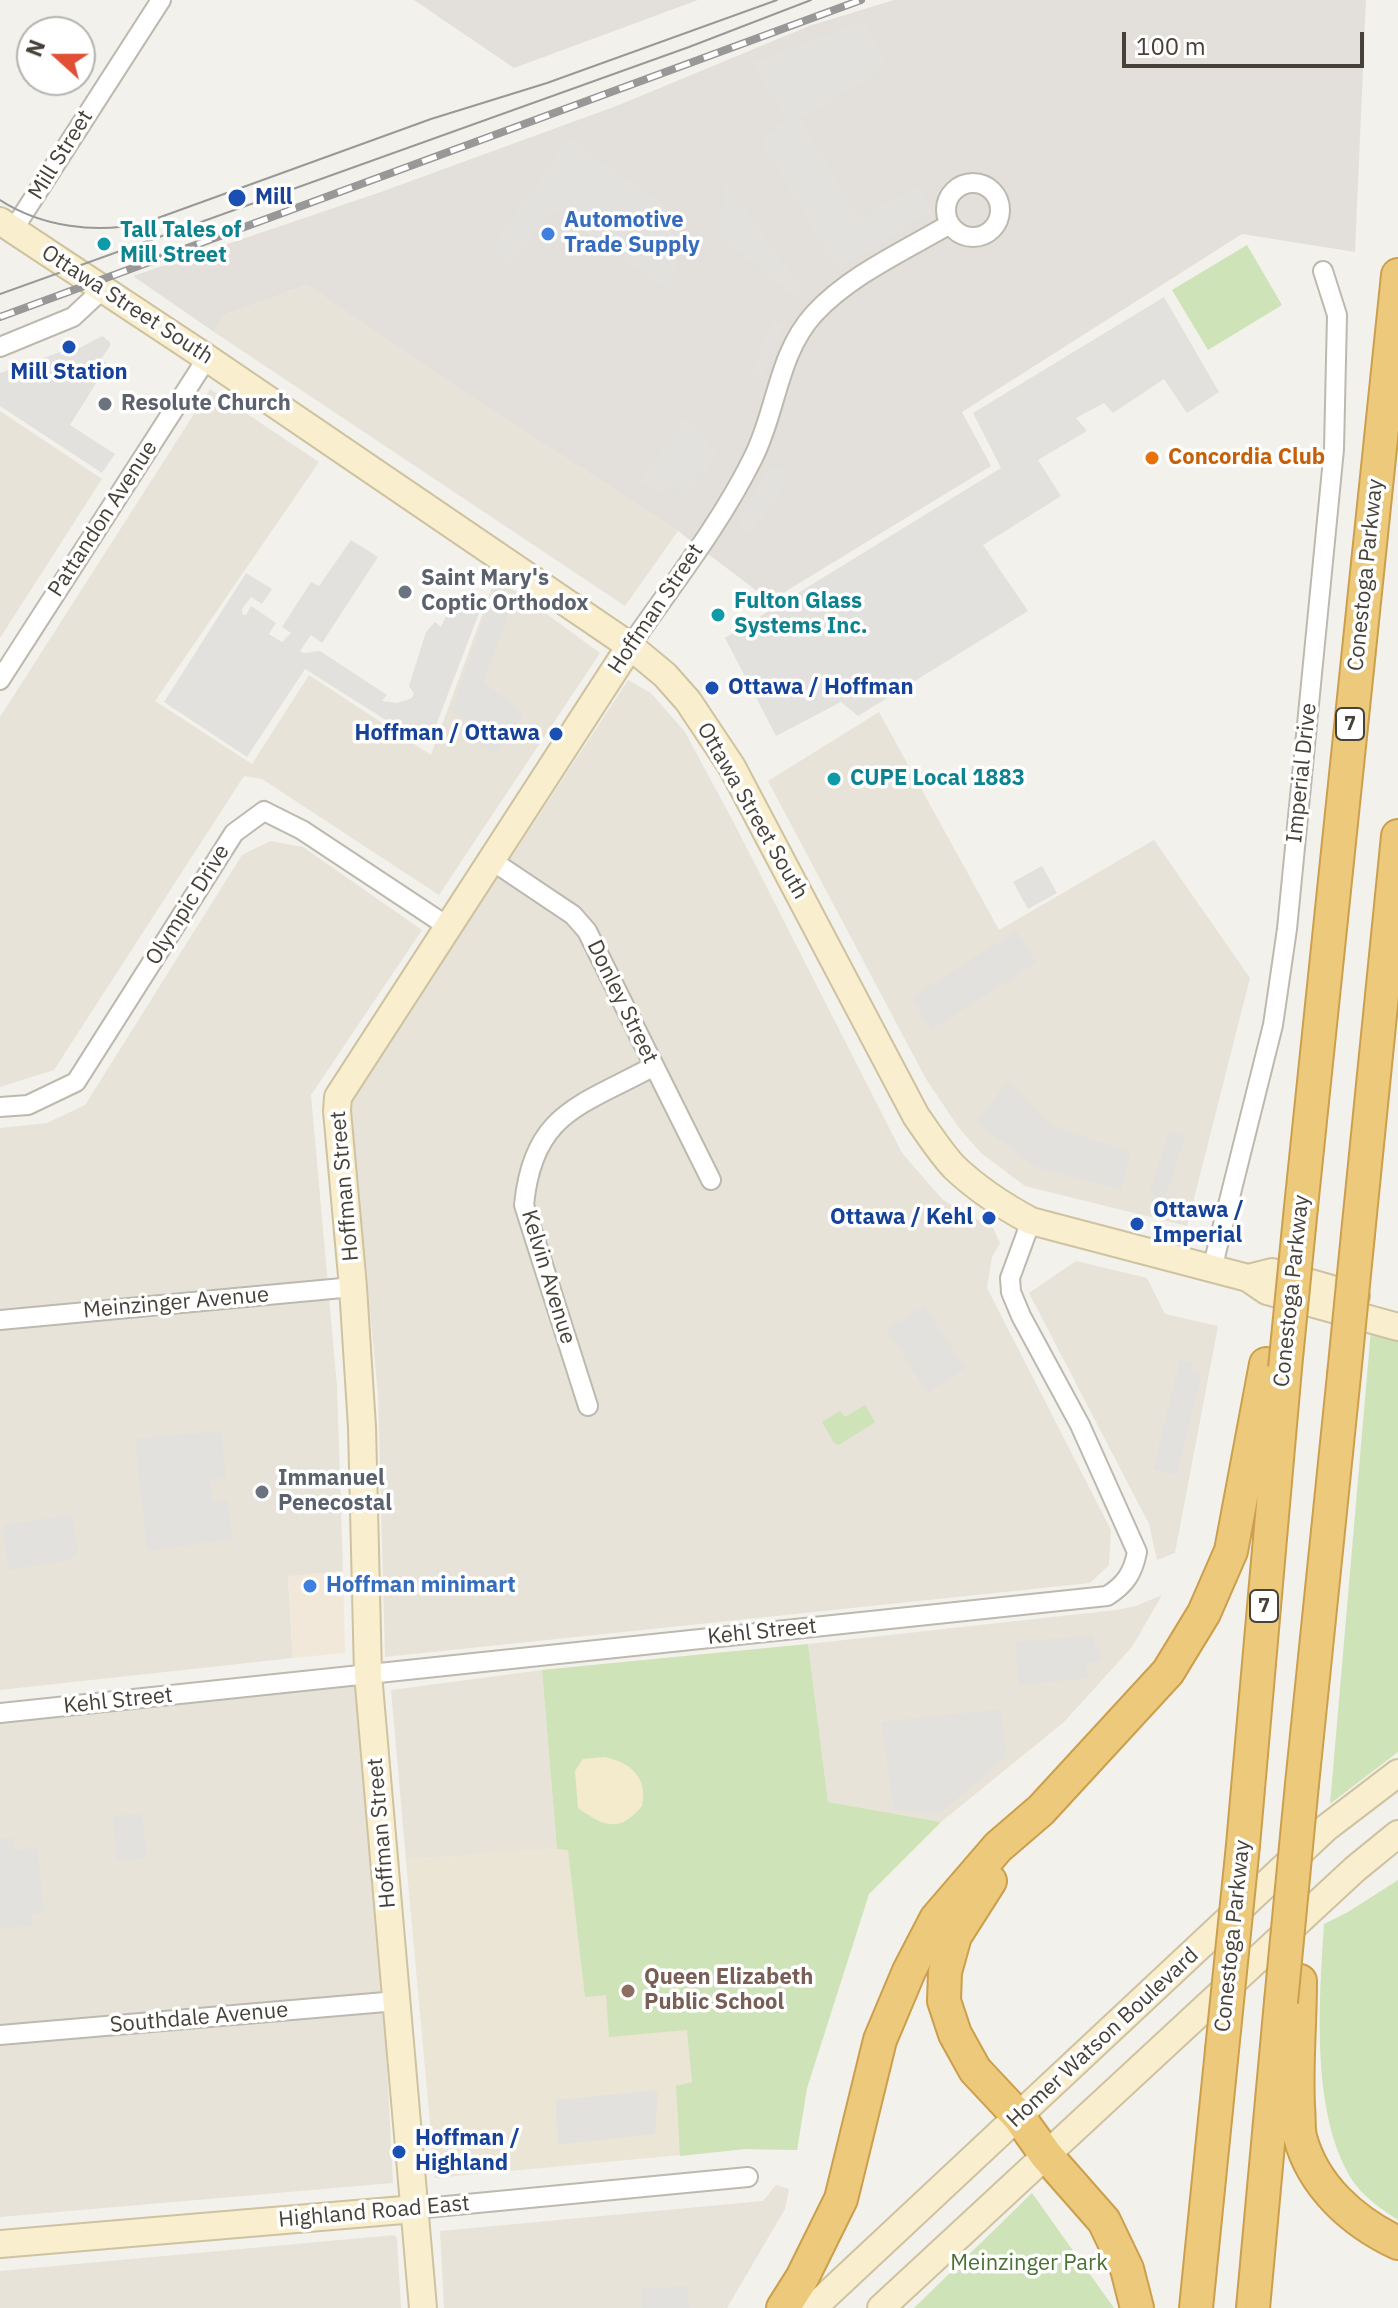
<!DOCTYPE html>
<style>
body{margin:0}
#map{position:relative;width:1398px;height:2308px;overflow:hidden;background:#f3f1eb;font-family:"IBM Plex Sans",sans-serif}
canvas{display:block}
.north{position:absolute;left:16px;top:16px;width:80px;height:80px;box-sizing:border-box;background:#fff;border:2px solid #b5b3b0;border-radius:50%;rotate:291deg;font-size:22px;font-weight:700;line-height:32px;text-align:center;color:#474239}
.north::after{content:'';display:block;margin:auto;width:28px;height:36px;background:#e15034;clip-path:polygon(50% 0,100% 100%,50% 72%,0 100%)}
.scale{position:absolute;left:1122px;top:32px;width:242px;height:36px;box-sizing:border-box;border:4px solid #474239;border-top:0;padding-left:10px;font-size:24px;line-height:28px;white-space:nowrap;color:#474239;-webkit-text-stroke:6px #fff;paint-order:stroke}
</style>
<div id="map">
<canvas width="1398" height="2308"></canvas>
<div class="north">N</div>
<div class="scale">100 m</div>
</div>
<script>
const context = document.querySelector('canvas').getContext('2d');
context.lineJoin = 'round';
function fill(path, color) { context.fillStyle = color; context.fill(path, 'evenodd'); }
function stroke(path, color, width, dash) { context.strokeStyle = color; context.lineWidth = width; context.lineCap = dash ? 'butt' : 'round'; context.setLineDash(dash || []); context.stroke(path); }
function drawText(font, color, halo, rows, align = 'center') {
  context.font = font + ' "IBM Plex Sans",sans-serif'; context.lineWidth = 7; context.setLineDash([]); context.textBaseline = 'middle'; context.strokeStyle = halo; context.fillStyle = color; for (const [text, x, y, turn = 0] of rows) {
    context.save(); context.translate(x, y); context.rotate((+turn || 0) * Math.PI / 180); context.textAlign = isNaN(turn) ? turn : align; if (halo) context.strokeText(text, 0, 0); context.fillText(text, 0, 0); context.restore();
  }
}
fill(new Path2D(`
 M 307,285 L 464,392 L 678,531 L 625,606 L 214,332 L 224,315 Z
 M 210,389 L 319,462 L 155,701 L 252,764 L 309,675 L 431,755 L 496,577 L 600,653 L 439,895 L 262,779 L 244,776 L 54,1070 L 0,1087 L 0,717 Z
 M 0,411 L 102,479 L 0,638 Z
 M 628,680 L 651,693 L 685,732 L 734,823 L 902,1153 L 943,1200 L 993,1228 L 1000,1243 L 992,1257 L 987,1288 L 1111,1530 L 1109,1565 L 1090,1583 L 385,1657 L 378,1395 L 350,1102 Z
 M 879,712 L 999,930 L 1154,840 L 1250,978 L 1187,1226 L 1025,1186 L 981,1153 L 959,1128 L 926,1079 L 768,781 Z
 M 270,841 L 303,847 L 422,930 L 311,1095 L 337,1386 L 343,1571 L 288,1577 L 293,1658 L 0,1690 L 0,1128 L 47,1123 L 85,1105 L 242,855 Z
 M 1076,1261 L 1147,1278 L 1165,1314 L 1218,1326 L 1175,1553 L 1157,1560 L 1149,1524 L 1029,1293 Z
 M 1162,1595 L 1132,1647 L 1064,1722 L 941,1822 L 828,1802 L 808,1644 L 1116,1610 L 1136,1606 Z
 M 542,1670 L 557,1849 L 406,1860 L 391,1690 Z
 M 367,1675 L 393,2183 L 0,2217 L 0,1716 Z
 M 776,2185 L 789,2189 L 785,2209 L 727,2308 L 444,2308 L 440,2231 L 763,2201 Z
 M 394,2235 L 397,2238 L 401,2308 L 0,2308 L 0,2271 Z`), '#e7e3d9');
fill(new Path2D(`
 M 343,1571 L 345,1653 L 293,1658 L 288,1576 Z`), '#f2e8d9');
fill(new Path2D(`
 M 414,0 L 698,0 L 514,68 Z
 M 894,0 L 1366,0 L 1355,252 L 1242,234 L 962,412 L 991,466 L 770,601 L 678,531 L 464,392 L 307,285 L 224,315 L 214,332 L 133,276 L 378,193 L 619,105 L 809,26 Z`), '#e3e0dc');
fill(new Path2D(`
 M 808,1644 L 828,1802 L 941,1822 L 869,1894 L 807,2088 L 797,2150 L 745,2149 L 435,2178 L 406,1860 L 557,1848 L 542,1670 Z`), '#ebe5d6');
fill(new Path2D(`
 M 1247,245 L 1282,305 L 1208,350 L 1172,290 Z
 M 1371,1329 L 1398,1340 L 1398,1752 L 1330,1804 Z
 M 865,1405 L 875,1422 L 839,1445 L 834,1443 L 822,1422 L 840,1411 L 845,1417 Z
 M 808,1644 L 828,1802 L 941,1822 L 869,1894 L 807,2088 L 797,2150 L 745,2149 L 680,2156 L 676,2086 L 692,2082 L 687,2030 L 609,2037 L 606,1995 L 585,1997 L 568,1850 L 557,1849 L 542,1670 Z
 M 1398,1880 L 1398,2220 C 1383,2210 1366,2199 1355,2184 C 1310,2119 1319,2001 1324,1924 L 1348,1912 Z
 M 1032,2193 L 1114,2308 L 914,2308 Z`), '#cfe3b8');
fill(new Path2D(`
 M 604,1757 C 631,1762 648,1778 642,1806 C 619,1834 603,1826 578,1808 L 575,1771 L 583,1759 Z`), '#f3ebcb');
fill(new Path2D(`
 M 863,21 L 886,67 L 800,119 L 859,219 L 921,185 L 931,212 L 837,270 L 761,140 L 787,120 L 752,63 Z
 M 569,139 L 685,219 L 669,290 L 552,209 L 509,267 L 490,249 Z
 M 726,182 L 803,291 L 795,297 L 718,235 Z
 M 1164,297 L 1219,392 L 1187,413 L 1164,379 L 1113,413 L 1104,403 L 1076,418 L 1087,431 L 1038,460 L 1061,496 L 983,545 L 1028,611 L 858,716 L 841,702 L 776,736 L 725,638 L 1001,468 L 973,413 Z
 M 773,321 L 783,325 L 761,380 L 750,375 Z
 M 102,336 L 110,342 L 110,346 L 101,359 L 108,364 L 70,425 L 115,454 L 102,473 L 0,406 L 0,373 L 60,352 L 61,355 L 76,350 Z
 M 685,419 L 711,438 L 707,445 L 718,453 L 686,497 L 668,484 L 660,494 L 640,480 Z
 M 770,466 L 786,471 L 779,501 L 774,500 L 751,533 L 737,523 Z
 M 351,540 L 378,557 L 322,643 L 311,635 L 300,651 L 304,653 L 320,651 L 387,695 L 382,701 L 397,703 L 412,698 L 414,694 L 409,686 L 426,632 L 435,622 L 441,627 L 455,597 L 486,595 L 433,733 L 418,732 L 416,739 L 305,669 L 247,757 L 164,702 L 246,573 L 272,589 L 262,604 L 251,597 L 242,609 L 242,614 L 246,615 L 251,606 L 276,623 L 269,634 L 282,642 L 291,633 L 282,627 L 311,582 L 319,586 Z
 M 495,588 L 515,598 L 483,682 L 523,714 L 496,753 L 465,738 L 470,721 L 451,711 Z
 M 1042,866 L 1057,893 L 1028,909 L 1013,882 Z
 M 1016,931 L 1036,963 L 931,1030 L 911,998 Z
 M 1008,1081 L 1051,1126 L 1131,1152 L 1121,1189 L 1035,1167 L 977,1122 Z
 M 1170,1131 L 1185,1136 L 1165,1199 L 1149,1193 Z
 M 924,1306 L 965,1368 L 927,1393 L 887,1329 Z
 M 1180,1360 L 1192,1362 L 1190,1370 L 1202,1373 L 1177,1475 L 1153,1469 Z
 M 221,1431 L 226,1478 L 211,1480 L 212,1501 L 228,1500 L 232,1539 L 147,1551 L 135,1439 Z
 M 72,1515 L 78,1550 L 70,1560 L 8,1570 L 3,1525 Z
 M 1094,1635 L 1095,1648 L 1100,1648 L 1101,1662 L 1086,1663 L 1088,1678 L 1019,1685 L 1015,1642 Z
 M 1001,1709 L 1006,1756 L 940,1813 L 894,1810 L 881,1722 Z
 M 142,1813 L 147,1858 L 117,1861 L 113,1816 Z
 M 12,1838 L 14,1851 L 37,1847 L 44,1913 L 31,1914 L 32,1926 L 0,1928 L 0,1839 Z
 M 658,2090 L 655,2134 L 557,2145 L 556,2100 Z
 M 688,2286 L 689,2308 L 642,2308 L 641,2289 Z`), '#e3e1de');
const street = new Path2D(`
 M946 210a27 27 0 1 1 54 0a27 27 0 1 1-54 0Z
 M 13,230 L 161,0
 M 0,347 L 73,317 L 103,289
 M 630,646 C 672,585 720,525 753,458 C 777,411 777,355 814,314 C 850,275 904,251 950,224
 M 0,680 L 207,358
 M 491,860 L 573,915 L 587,931 L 711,1180
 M 0,1107 L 28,1105 L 76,1082 L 234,833 L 264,811 L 302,830 L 447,926
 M 1212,1269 L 1273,1025 L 1287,929 L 1334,449 L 1337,315 L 1323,271
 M 0,1320 L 353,1287
 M 588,1406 L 524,1205 C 533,1112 581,1106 654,1066
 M 0,1713 L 1107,1596 C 1125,1585 1133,1573 1137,1552 L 1080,1425 L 1021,1316 L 1011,1292 L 1010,1278 L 1031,1221
 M 0,2035 L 397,2001
 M 415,2209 L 748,2177`);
const secondary = new Path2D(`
 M 0,221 L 207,358 L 630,646 L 665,675 L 688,701 L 732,767 L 916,1116 C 928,1133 940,1152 954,1167 C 977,1189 1003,1206 1031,1221 L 1248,1278 L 1267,1291 L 1398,1327
 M 1248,1278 L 1272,1272 L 1356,1296
 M 0,2244 L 415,2209
 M 423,2308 L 368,1674 L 362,1427 L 353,1287 L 337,1111 L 338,1097 L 630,646
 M 813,2308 L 1326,1828 L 1398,1773
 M 881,2308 L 1355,1869 L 1398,1834`);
const highway = new Path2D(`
 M 1301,1207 L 1398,275
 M 1358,1234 L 1398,836
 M 1302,1784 L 1344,1375
 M 1243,1845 L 1285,1368
 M 990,1881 L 955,1936 L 945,1972 L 944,2001 L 955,2034 L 975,2070 L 1019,2117 L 1046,2155 L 1104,2221 L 1127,2269 L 1137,2308
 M 1300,1981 C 1300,2023 1296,2064 1298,2106 C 1299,2116 1298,2127 1300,2137 C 1313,2186 1353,2222 1398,2243
 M 783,2308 L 802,2278 L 841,2199 L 880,2040 L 909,1971 L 936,1919 L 998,1847 L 1041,1810 L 1168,1672 L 1204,1613 L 1231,1551 L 1266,1364
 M 1196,2308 L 1222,2050
 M 1253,2308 L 1281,2002`);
stroke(street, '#beb9ae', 22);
stroke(secondary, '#cec2a0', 30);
stroke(highway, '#cc9f4c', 36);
stroke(street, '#fff', 18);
stroke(secondary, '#f9efcf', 26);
stroke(highway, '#edc97c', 32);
stroke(new Path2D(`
 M 0,200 C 42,227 96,234 144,223 L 431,119 L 547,83 L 777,0
 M 0,294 L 689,47 L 811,0`), '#989898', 2);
const rail = new Path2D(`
 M 0,317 L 861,0`);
stroke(rail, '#989898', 8);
stroke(rail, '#fff', 5, [15]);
const highwayBridge = new Path2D(`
 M 1285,1368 L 1301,1207
 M 1344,1375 L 1358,1234
 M 1281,2002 L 1302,1784
 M 1222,2050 L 1243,1845`);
stroke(highwayBridge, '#cc9f4c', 36, []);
stroke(highwayBridge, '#edc97c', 32);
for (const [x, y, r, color] of [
 [237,198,10,"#1a4fb4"],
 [548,234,8,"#3f7fe0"],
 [104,244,8,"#0f9aa8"],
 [69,347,8,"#1a4fb4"],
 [105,404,8,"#6b7280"],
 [1152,458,8,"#e8710a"],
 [405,592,8,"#6b7280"],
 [718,615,8,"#0f9aa8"],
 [712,688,8,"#1a4fb4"],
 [556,734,8,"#1a4fb4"],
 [834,779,8,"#0f9aa8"],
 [989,1218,8,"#1a4fb4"],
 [1137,1224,8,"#1a4fb4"],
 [262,1492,8,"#6b7280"],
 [310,1586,8,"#3f7fe0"],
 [628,1991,8,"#8d6e63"],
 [399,2152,8,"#1a4fb4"]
]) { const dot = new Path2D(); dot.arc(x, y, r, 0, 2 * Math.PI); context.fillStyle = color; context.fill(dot); stroke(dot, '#fff', 3); }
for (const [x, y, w] of [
 [1350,724,28],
 [1264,1606,28]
]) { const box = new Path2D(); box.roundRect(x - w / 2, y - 16, w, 32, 6); context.fillStyle = '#fff'; context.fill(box); stroke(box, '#474239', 2); }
drawText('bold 20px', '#474239', null, [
 ["7",1350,724],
 ["7",1264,1606]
]);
drawText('22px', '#474239', '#fff', [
 ["Mill Street",61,155,-58],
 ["Ottawa Street South",127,305,33],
 ["Pattandon Avenue",103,519,-57],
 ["Conestoga Parkway",1366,575,-84],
 ["Hoffman Street",656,609,-56],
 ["Imperial Drive",1302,773,-84],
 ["Ottawa Street South",752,811,60],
 ["Olympic Drive",188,905,-58],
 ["Donley Street",622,1002,64],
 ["Hoffman Street",345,1186,-95],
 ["Kelvin Avenue",548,1277,73],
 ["Conestoga Parkway",1292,1291,-84],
 ["Meinzinger Avenue",176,1303,-5],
 ["Kehl Street",762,1632,-6],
 ["Kehl Street",118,1701,-6],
 ["Hoffman Street",382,1833,-95],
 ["Conestoga Parkway",1233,1936,-84],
 ["Southdale Avenue",199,2018,-5],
 ["Homer Watson Boulevard",1103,2038,-43],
 ["Highland Road East",374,2212,-5]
]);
drawText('bold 22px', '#164399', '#fff', [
 ["Mill",255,198],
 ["Mill Station",69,373,"center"],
 ["Ottawa / Hoffman",728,688],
 ["Hoffman / Ottawa",540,734,"right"],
 ["Ottawa /",1153,1211],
 ["Imperial",1153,1236],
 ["Ottawa / Kehl",973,1218,"right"],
 ["Hoffman /",415,2139],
 ["Highland",415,2164]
], 'left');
drawText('bold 22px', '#366cbe', '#fff', [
 ["Automotive",564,221],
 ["Trade Supply",564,246],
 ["Hoffman minimart",326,1586]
], 'left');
drawText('bold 22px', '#0d838f', '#fff', [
 ["Tall Tales of",120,231],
 ["Mill Street",120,256],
 ["Fulton Glass",734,602],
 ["Systems Inc.",734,627],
 ["CUPE Local 1883",850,779]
], 'left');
drawText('bold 22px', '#5b616d', '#fff', [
 ["Resolute Church",121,404],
 ["Saint Mary's",421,579],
 ["Coptic Orthodox",421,604],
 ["Immanuel",278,1479],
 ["Penecostal",278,1504]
], 'left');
drawText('bold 22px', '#c56008', '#fff', [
 ["Concordia Club",1168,458]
], 'left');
drawText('bold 22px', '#785e54', '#fff', [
 ["Queen Elizabeth",644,1978],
 ["Public School",644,2003]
], 'left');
drawText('22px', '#4a7233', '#fff', [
 ["Meinzinger Park",1029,2264]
]);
</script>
